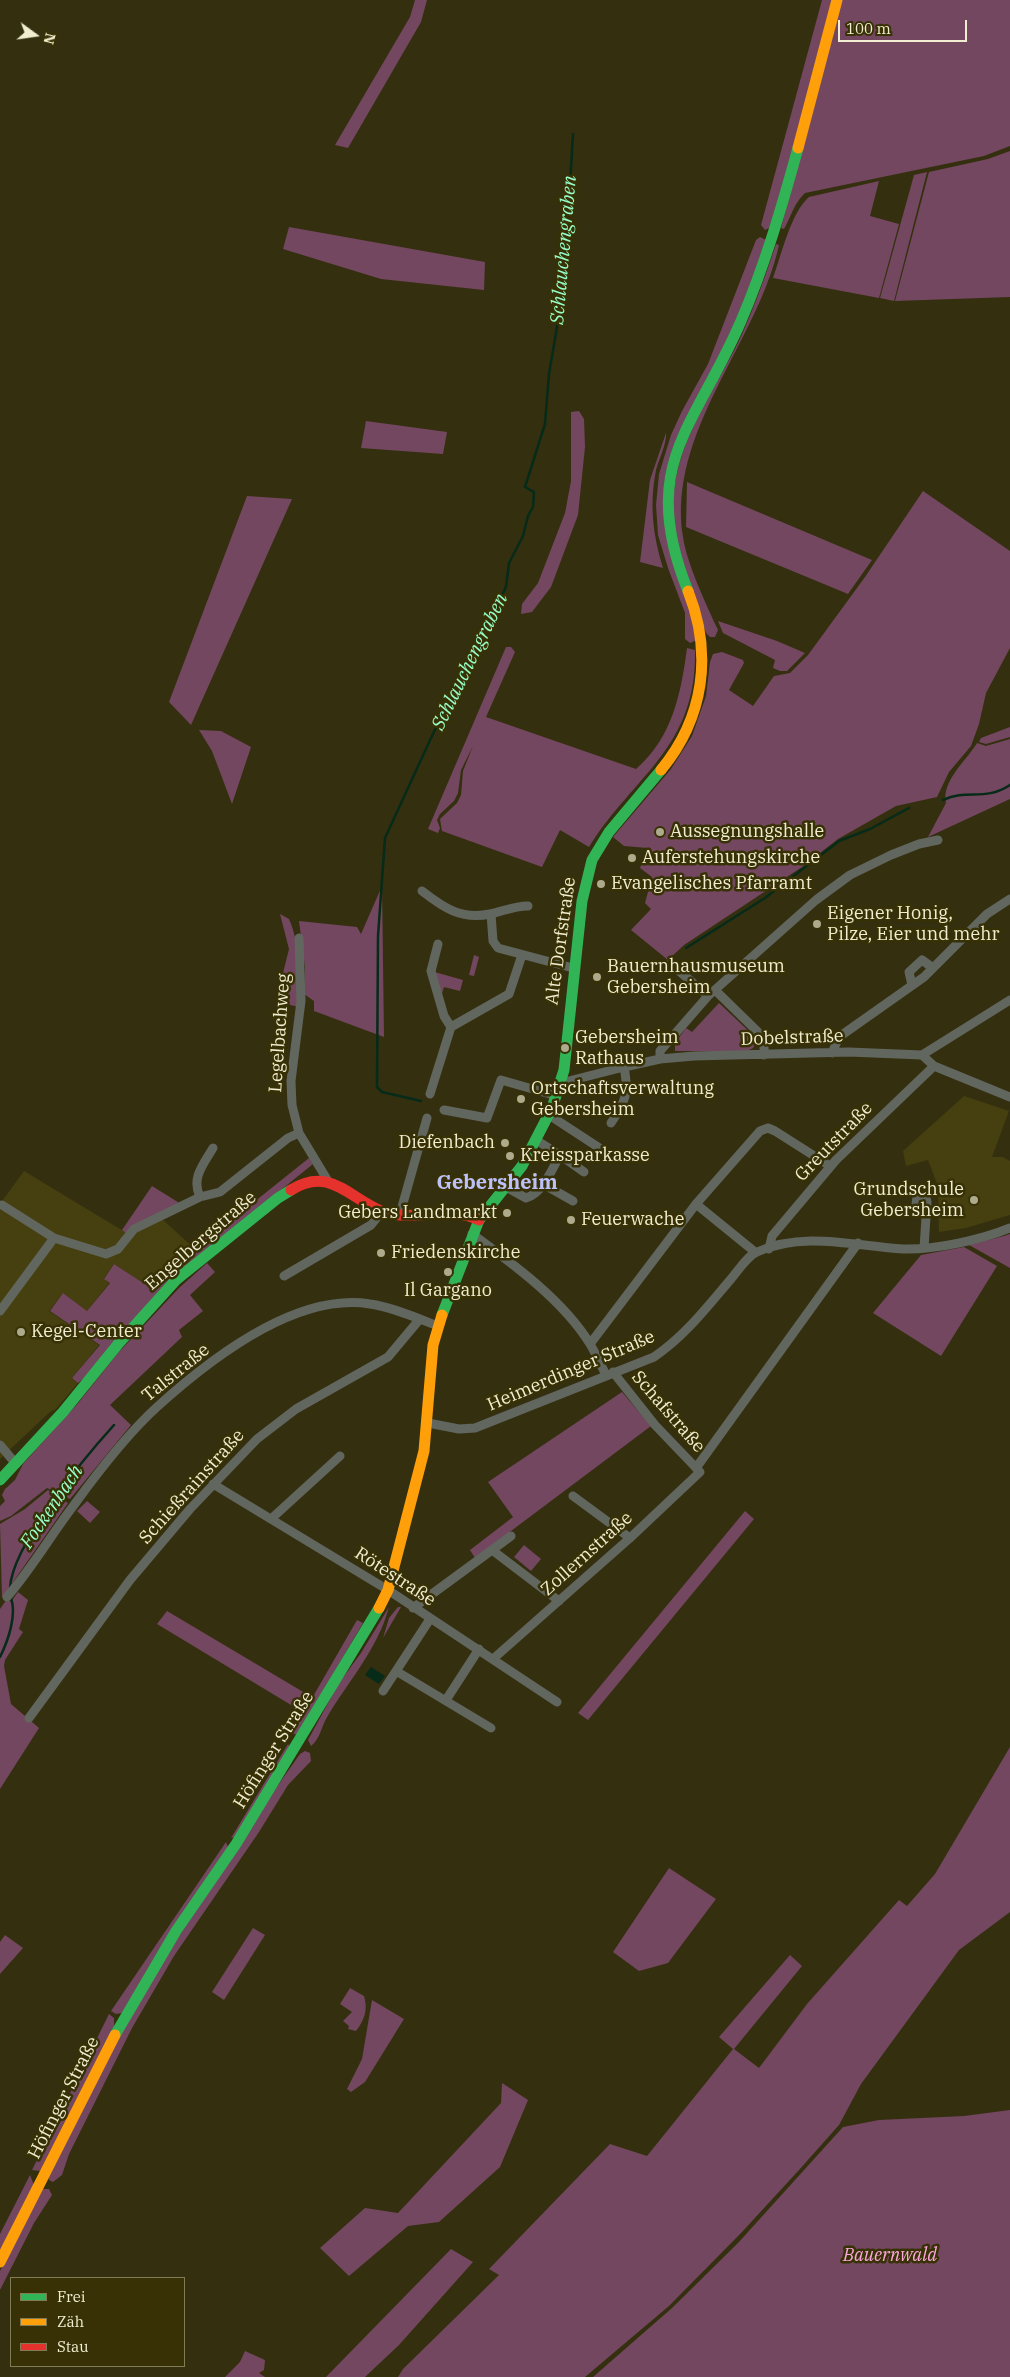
<!DOCTYPE html>
<meta charset="utf-8">
<style>
body{margin:0}
#map{position:relative;width:1010px;height:2377px;overflow:hidden;background:#342f0f;font-family:"IBM Plex Serif",serif}
canvas{display:block}
.legend{position:absolute;left:10px;top:2277px;width:175px;height:90px;box-sizing:border-box;background:#373105;border:1px solid #817c56;margin:0;padding:6px 9px;list-style:none;font-size:15px;color:#f0edd0}
.legend li{display:flex;align-items:center;gap:10px;height:25px}
.legend b{width:25px;border:1px solid #817c56}
.north{position:absolute;left:10px;top:10px;width:50px;height:50px;-webkit-text-stroke:4px #373105;paint-order:stroke;rotate:104deg;font-size:14px;font-weight:700;line-height:20px;text-align:center;color:#f0edd0}
.north::after{content:'';display:block;margin:auto;width:18px;height:22px;background:#f0edd0;clip-path:polygon(50% 0,100% 100%,50% 72%,0 100%)}
.scale{position:absolute;left:838px;top:20px;width:129px;height:22px;box-sizing:border-box;border:2px solid #f0edd0;border-top:0;padding-left:6px;font-size:15px;line-height:18px;white-space:nowrap;color:#f0edd0;-webkit-text-stroke:4px #373105;paint-order:stroke}
</style>
<div id="map">
<canvas width="1010" height="2377"></canvas>
<ul class="legend">
<li><b style="height:6px;background:#30b455"></b>Frei</li>
<li><b style="height:6px;background:#ff9f0a"></b>Zäh</li>
<li><b style="height:6px;background:#e5322d"></b>Stau</li>
</ul>
<div class="north">N</div>
<div class="scale">100 m</div>
</div>
<script>
const context = document.querySelector('canvas').getContext('2d');
context.lineJoin = 'round';
function fill(path, color) { context.fillStyle = color; context.fill(path, 'evenodd'); }
function stroke(path, color, width, dash) { context.strokeStyle = color; context.lineWidth = width; context.lineCap = dash ? 'butt' : 'round'; context.setLineDash(dash || []); context.stroke(path); }
function drawText(font, color, halo, rows, align = 'center') {
  context.font = font + ' "IBM Plex Serif",serif'; context.lineWidth = 5; context.setLineDash([]); context.textBaseline = 'middle'; context.strokeStyle = halo; context.fillStyle = color; for (const [text, x, y, turn = 0] of rows) {
    context.save(); context.translate(x, y); context.rotate((+turn || 0) * Math.PI / 180); context.textAlign = isNaN(turn) ? turn : align; if (halo) context.strokeText(text, 0, 0); context.fillText(text, 0, 0); context.restore();
  }
}
fill(new Path2D(`
 M 964,1096 L 1009,1111 L 992,1157 L 1003,1157 L 1010,1161 L 1010,1215 L 966,1228 L 939,1232 L 938,1186 L 928,1160 L 906,1166 L 903,1151 Z
 M 24,1171 L 130,1235 L 161,1218 L 196,1250 L 154,1290 L 114,1264 L 104,1278 L 109,1283 L 87,1311 L 63,1293 L 49,1311 L 99,1345 L 72,1378 L 78,1383 L 56,1409 L 50,1412 L 0,1459 L 0,1204 Z`), '#463f0f');
fill(new Path2D(`
 M 415,0 L 427,0 L 421,22 L 348,148 L 335,145 L 410,17 Z
 M 822,0 L 833,0 L 775,216 L 769,228 L 765,230 L 761,225 Z
 M 842,0 L 1010,0 L 1010,146 L 984,156 L 805,193 C 794,203 791,217 784,229 L 781,228 Z
 M 1010,151 L 1010,297 L 895,301 L 929,172 L 988,159 Z
 M 927,172 L 894,301 L 880,298 L 914,175 Z
 M 879,181 L 870,216 L 899,224 L 879,298 L 773,278 C 781,256 791,212 809,197 Z
 M 289,227 L 485,262 L 484,290 L 381,279 L 283,249 Z
 M 760,237 L 766,240 L 740,315 L 691,410 L 664,498 L 694,617 L 697,640 L 690,643 L 685,639 L 685,613 L 668,568 L 658,535 L 656,505 L 659,474 L 671,435 L 682,411 L 708,364 L 756,240 Z
 M 776,244 L 779,245 C 757,344 667,431 683,537 C 687,564 706,604 718,630 L 715,637 L 710,637 L 706,633 C 695,600 678,564 674,529 C 666,455 707,404 738,343 C 753,311 765,277 776,244 Z
 M 579,411 L 584,419 L 585,447 L 578,515 L 551,587 L 532,612 L 521,614 L 522,604 L 538,583 L 565,513 L 571,481 L 571,412 Z
 M 366,421 L 447,432 L 443,454 L 361,448 Z
 M 666,433 C 667,443 659,459 656,470 C 649,504 653,536 663,568 L 640,562 L 650,480 Z
 M 687,482 L 872,560 L 848,594 L 686,527 Z
 M 923,491 L 1010,551 L 1010,648 L 986,693 L 979,724 L 971,746 L 949,772 L 937,797 L 896,806 L 838,839 L 802,867 L 684,945 L 668,960 L 631,930 L 651,909 L 645,903 L 652,877 L 640,868 L 648,848 L 624,846 L 613,837 L 671,769 L 692,736 L 706,696 L 710,662 L 713,654 L 722,652 L 743,660 L 744,663 L 729,690 L 753,706 L 774,676 L 790,673 L 808,655 L 865,577 Z
 M 247,496 L 292,499 L 191,725 L 169,702 Z
 M 718,621 L 777,641 L 805,653 L 787,671 L 780,671 L 773,668 L 775,660 L 723,633 Z
 M 506,647 L 511,647 L 515,652 L 486,717 L 636,769 C 672,738 681,694 687,648 L 695,650 C 697,748 634,775 589,847 L 560,830 L 542,867 L 442,831 L 440,819 L 457,803 L 461,795 L 463,771 L 473,746 L 461,770 L 458,793 L 454,801 L 440,814 L 437,820 L 440,828 L 438,833 L 428,829 Z
 M 1010,727 L 1010,737 L 986,744 L 979,742 L 981,738 Z
 M 199,730 L 221,731 L 251,747 L 232,804 L 212,751 Z
 M 1010,739 L 1010,799 L 928,837 L 946,803 C 941,781 967,760 977,743 L 986,746 Z
 M 382,886 L 384,1037 L 314,1011 L 314,1001 L 304,994 L 305,967 L 299,921 L 357,927 L 361,934 Z
 M 280,914 L 289,919 C 301,946 298,978 298,1007 L 276,1001 L 289,949 Z
 M 474,955 L 479,957 L 474,976 L 469,975 Z
 M 431,971 L 463,980 L 460,991 L 444,987 L 441,997 Z
 M 719,1003 L 755,1037 L 756,1042 L 753,1048 L 747,1051 L 675,1051 L 675,1043 L 686,1028 L 692,1032 Z
 M 309,1158 L 313,1164 L 178,1273 L 83,1379 L 78,1383 L 72,1378 L 100,1345 L 50,1311 L 63,1293 L 87,1311 L 110,1283 L 104,1279 L 114,1264 L 154,1290 L 196,1250 L 193,1240 L 219,1230 Z
 M 152,1186 L 181,1204 L 126,1233 L 122,1230 Z
 M 1010,1234 L 1010,1268 L 969,1245 L 1004,1236 Z
 M 964,1247 L 997,1266 L 941,1356 L 873,1313 L 921,1255 Z
 M 207,1263 L 215,1272 L 190,1295 L 203,1311 L 179,1330 L 182,1337 L 110,1405 L 131,1425 L 70,1499 L 47,1488 L 11,1516 L 0,1521 L 0,1506 L 5,1501 L 2,1495 L 5,1489 L 15,1480 L 23,1464 L 79,1402 L 118,1353 L 179,1288 Z
 M 622,1392 L 651,1426 L 475,1558 L 470,1550 L 513,1517 L 488,1482 Z
 M 48,1490 L 68,1503 L 2,1598 L 0,1524 L 25,1509 Z
 M 87,1501 L 100,1512 L 90,1523 L 77,1511 Z
 M 745,1511 L 754,1519 L 588,1720 L 578,1713 Z
 M 524,1545 L 541,1559 L 531,1571 L 514,1557 Z
 M 18,1592 L 28,1600 L 19,1629 L 23,1632 L 5,1660 L 4,1666 L 11,1704 L 39,1728 L 0,1789 L 0,1609 L 7,1599 L 11,1602 Z
 M 389,1607 C 377,1651 348,1681 326,1719 C 321,1728 320,1739 311,1746 L 308,1740 L 339,1683 L 361,1653 Z
 M 398,1607 L 401,1607 L 383,1638 L 389,1618 Z
 M 167,1611 L 310,1696 L 301,1711 L 157,1624 Z
 M 357,1620 L 363,1623 L 297,1735 L 292,1733 Z
 M 288,1744 L 290,1747 L 235,1837 L 231,1838 Z
 M 1010,1747 L 1010,1912 L 959,1950 L 861,2084 L 839,2125 L 799,2170 L 742,2232 L 669,2306 L 585,2377 L 398,2377 L 403,2369 L 499,2275 L 489,2269 L 610,2144 L 647,2156 L 733,2049 L 719,2037 L 790,1955 L 802,1966 L 734,2049 L 759,2068 L 807,2004 L 899,1900 L 907,1906 L 935,1874 Z
 M 305,1751 L 310,1753 L 311,1761 L 288,1785 L 259,1832 L 174,1956 L 132,2028 L 69,2154 L 62,2175 L 53,2182 L 49,2180 L 48,2176 L 147,1985 L 278,1785 L 300,1754 Z
 M 226,1842 L 228,1847 L 122,2013 L 116,2014 L 111,2011 Z
 M 669,1868 L 716,1899 L 668,1963 L 639,1971 L 613,1952 Z
 M 253,1928 L 265,1935 L 224,2000 L 212,1992 Z
 M 5,1935 L 23,1948 L 0,1974 L 0,1942 Z
 M 350,1988 L 364,1996 C 368,2010 365,2019 356,2031 L 348,2029 L 349,2026 L 343,2021 L 352,2012 L 340,2004 Z
 M 372,2000 L 404,2019 L 365,2082 L 351,2092 L 347,2089 L 362,2059 Z
 M 109,2014 L 114,2018 L 114,2026 L 40,2171 L 32,2170 Z
 M 502,2083 L 528,2100 L 500,2167 L 439,2222 L 408,2226 L 349,2276 L 320,2248 L 365,2208 L 398,2213 L 501,2103 Z
 M 1010,2110 L 1010,2377 L 593,2377 L 672,2308 L 738,2243 L 843,2127 L 879,2120 L 964,2116 Z
 M 30,2175 L 34,2185 L 0,2251 L 0,2234 Z
 M 42,2189 L 49,2189 L 52,2195 L 34,2223 L 0,2290 L 0,2271 Z
 M 451,2249 L 473,2262 L 399,2345 L 365,2377 L 326,2377 Z
 M 245,2351 L 265,2360 L 264,2370 L 259,2373 L 265,2377 L 225,2377 L 240,2362 Z`), '#73475f');
fill(new Path2D(`
 M 371,1667 L 385,1676 L 379,1684 L 365,1675 Z`), '#062b19');
stroke(new Path2D(`
 M 943,800 C 968,788 984,802 1010,785
 M 686,948 L 765,898 L 839,841 L 870,829 L 909,808
 M 421,1101 L 382,1092 L 377,1087 L 378,936 L 385,838 L 431,738 L 506,587 L 509,563 L 523,536 L 528,516 L 533,507 L 534,492 L 525,487 L 545,424 L 549,374 L 564,286 L 573,134
 M 10,1588 C 12,1545 85,1457 114,1425
 M 0,1657 C 8,1641 18,1613 10,1596`), '#062b19', 2.5);
stroke(new Path2D(`
 M 422,891 C 444,908 461,920 490,914 C 504,911 514,906 528,906
 M 491,914 L 493,941 L 498,948 L 573,968
 M 299,938 L 301,1001 L 291,1081 L 292,1105 L 299,1133 L 328,1181
 M 670,963 L 708,996
 M 912,985 L 909,972 L 922,960 L 933,968
 M 715,990 L 761,1035 L 764,1042 L 764,1055
 M 451,1027 L 509,994 L 522,955
 M 832,1053 L 839,1037 L 924,977 L 987,914 L 1010,899
 M 922,1055 L 934,1066 L 1010,1097
 M 660,1059 L 660,1051 L 708,996 L 816,900 L 850,875 L 891,855 L 919,844 L 938,840
 M 561,1083 L 624,1067 L 660,1059 L 694,1056 L 849,1052 L 922,1055 L 1010,1000
 M 430,1094 L 451,1027 L 444,1016 L 431,971 L 438,944
 M 444,1110 L 487,1118 L 501,1080 L 557,1096
 M 549,1115 L 604,1151
 M 611,1123 C 626,1101 629,1093 624,1067
 M 560,1155 L 584,1172
 M 543,1184 L 573,1201
 M 506,1187 L 526,1198 C 543,1193 552,1169 560,1155 L 536,1140
 M 200,1197 C 191,1178 203,1165 213,1148
 M 696,1204 L 755,1252
 M 2,1205 L 54,1238 L 106,1254 L 118,1249 L 134,1229 L 200,1197 L 220,1192 L 288,1138 L 299,1133
 M 400,1214 L 427,1118
 M 472,1234 C 512,1263 564,1301 590,1344 C 596,1354 601,1365 606,1375
 M 924,1248 L 927,1202 L 926,1198 L 921,1196 L 917,1197 L 916,1204 L 926,1208
 M 769,1249 L 772,1236 L 836,1160 L 934,1066
 M 284,1276 L 371,1225 L 382,1211
 M 0,1311 L 54,1238
 M 590,1344 L 696,1204 L 760,1131 L 768,1128 L 775,1131 L 830,1166
 M 428,1423 L 459,1429 L 475,1428 L 654,1357 C 685,1336 707,1307 731,1279 C 738,1271 747,1256 757,1252 C 804,1231 854,1246 903,1249 C 934,1250 981,1240 1010,1228
 M 0,1445 L 16,1464
 M 696,1468 L 858,1243
 M 213,1484 L 388,1590 L 557,1702
 M 573,1496 L 630,1538
 M 271,1519 L 340,1456
 M 492,1550 L 559,1601
 M 7,1597 C 32,1568 51,1535 74,1505 C 98,1472 127,1434 157,1407 C 209,1360 295,1292 370,1304 C 392,1307 417,1318 438,1326
 M 413,1608 L 511,1536
 M 493,1659 L 630,1538 L 700,1472 L 655,1425 L 613,1372
 M 396,1671 L 491,1728
 M 383,1691 L 430,1619
 M 446,1700 L 479,1649
 M 29,1718 L 130,1580 L 190,1509 L 257,1439 L 296,1409 L 388,1357 L 419,1320`), '#61665f', 9);
stroke(new Path2D(`
 M 688,591 C 637,465 695,428 741,321 C 765,265 782,206 798,148
 M 442,1315 L 479,1220 L 522,1166 L 552,1108 L 564,1070 L 582,901 L 592,860 L 609,832 L 661,770
 M 0,1480 L 63,1412 L 119,1343 L 176,1280 L 278,1198 L 291,1190
 M 115,2035 L 176,1931 L 236,1844 L 379,1608`), '#30b455', 11);
stroke(new Path2D(`
 M 798,148 L 837,0
 M 661,770 C 704,718 713,654 688,591
 M 379,1608 L 388,1590 L 424,1451 L 433,1345 L 442,1315
 M 0,2262 L 115,2035`), '#ff9f0a', 11);
stroke(new Path2D(`
 M 291,1190 C 329,1166 348,1197 381,1211 C 412,1223 450,1204 479,1220`), '#e5322d', 11);
for (const [x, y, r, color] of [
 [660,832,5,"#aeaa8c"],
 [632,858,5,"#aeaa8c"],
 [601,884,5,"#aeaa8c"],
 [817,924,5,"#aeaa8c"],
 [597,977,5,"#aeaa8c"],
 [565,1048,5,"#aeaa8c"],
 [521,1099,5,"#aeaa8c"],
 [505,1143,5,"#aeaa8c"],
 [510,1156,5,"#aeaa8c"],
 [974,1200,5,"#aeaa8c"],
 [507,1213,5,"#aeaa8c"],
 [571,1220,5,"#aeaa8c"],
 [381,1253,5,"#aeaa8c"],
 [448,1272,5,"#aeaa8c"],
 [21,1332,5,"#aeaa8c"]
]) { const dot = new Path2D(); dot.arc(x, y, r, 0, 2 * Math.PI); context.fillStyle = color; context.fill(dot); stroke(dot, '#373105', 2); }
drawText('18px', '#f0edd0', '#373105', [
 ["Aussegnungshalle",670,832],
 ["Auferstehungskirche",642,858],
 ["Evangelisches Pfarramt",611,884],
 ["Eigener Honig,",827,914],
 ["Pilze, Eier und mehr",827,935],
 ["Bauernhausmuseum",607,967],
 ["Gebersheim",607,988],
 ["Gebersheim",575,1038],
 ["Rathaus",575,1059],
 ["Ortschaftsverwaltung",531,1089],
 ["Gebersheim",531,1110],
 ["Diefenbach",495,1143,"right"],
 ["Kreissparkasse",520,1156],
 ["Grundschule",964,1190,"right"],
 ["Gebersheim",964,1211,"right"],
 ["Gebers Landmarkt",497,1213,"right"],
 ["Feuerwache",581,1220],
 ["Friedenskirche",391,1253],
 ["Il Gargano",448,1291,"center"],
 ["Kegel-Center",31,1332]
], 'left');
drawText('18px', '#f0edd0', '#373105', [
 ["Alte Dorfstraße",561,941,-82],
 ["Legelbachweg",280,1033,-86],
 ["Dobelstraße",792,1038,-2],
 ["Greutstraße",834,1142,-46],
 ["Engelbergstraße",201,1241,-41],
 ["Heimerdinger Straße",571,1371,-23],
 ["Talstraße",176,1373,-39],
 ["Schafstraße",668,1412,49],
 ["Schießrainstraße",192,1487,-48],
 ["Zollernstraße",587,1554,-42],
 ["Rötestraße",395,1577,33],
 ["Höfinger Straße",274,1750,-58],
 ["Höfinger Straße",64,2098,-63]
]);
drawText('italic 18px', '#fca7de', '#373105', [
 ["Bauernwald",890,2256]
]);
drawText('italic 19px', '#97feca', '#373105', [
 ["Schlauchengraben",564,250,-85],
 ["Schlauchengraben",470,662,-64],
 ["Fockenbach",52,1507,-56]
]);
drawText('bold 20px', '#bdc1fa', '#373105', [
 ["Gebersheim",497,1183]
]);
</script>
